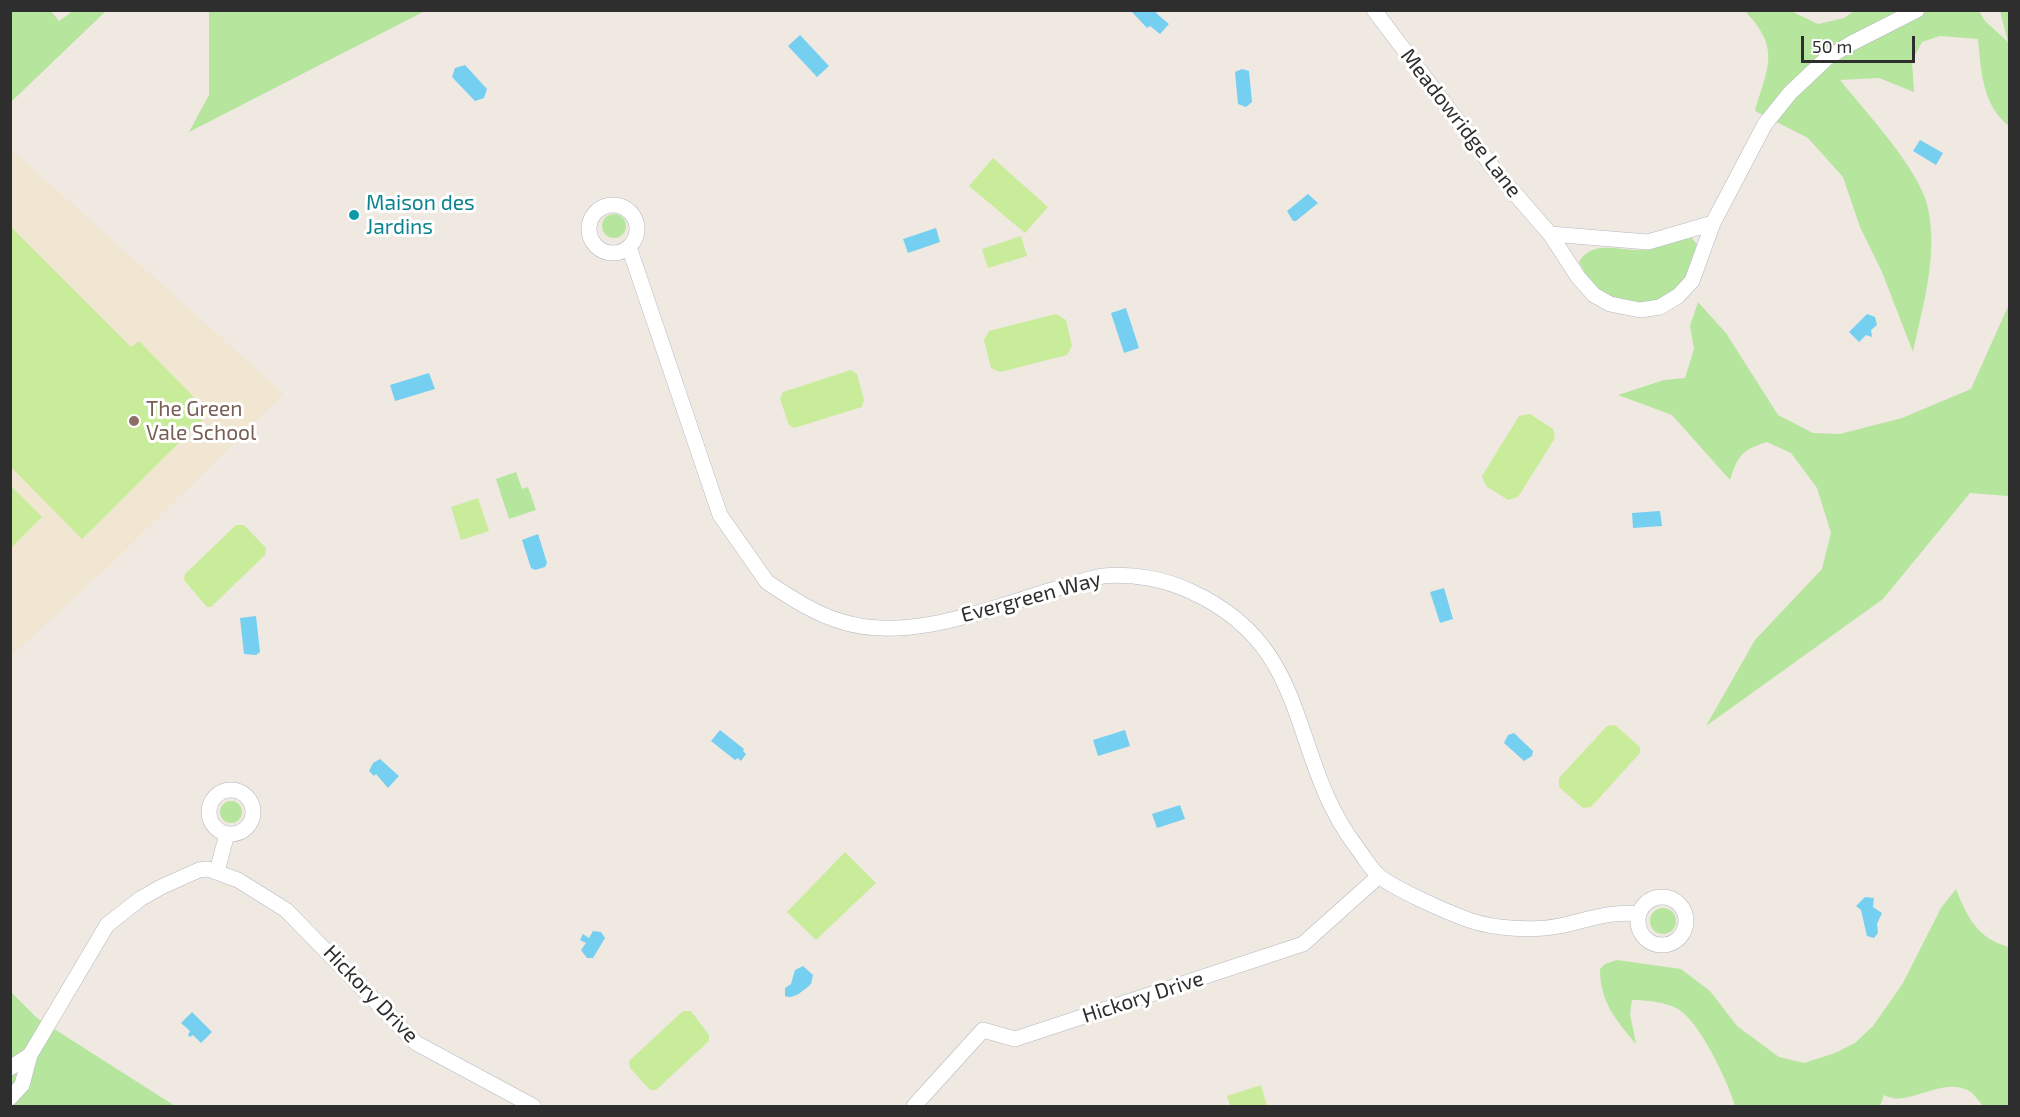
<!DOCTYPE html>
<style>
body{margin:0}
#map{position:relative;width:2020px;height:1117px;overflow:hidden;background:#efe9e1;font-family:"Exo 2",sans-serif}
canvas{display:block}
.frame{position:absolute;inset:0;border:12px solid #2e2e2e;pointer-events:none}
.scale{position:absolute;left:1801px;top:36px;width:114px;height:27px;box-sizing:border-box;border:3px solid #2e2e2e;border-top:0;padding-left:8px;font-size:18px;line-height:21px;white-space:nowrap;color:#2e2e2e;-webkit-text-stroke:4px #fff;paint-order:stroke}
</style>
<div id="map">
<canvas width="2020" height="1117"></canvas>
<div class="frame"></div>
<div class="scale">50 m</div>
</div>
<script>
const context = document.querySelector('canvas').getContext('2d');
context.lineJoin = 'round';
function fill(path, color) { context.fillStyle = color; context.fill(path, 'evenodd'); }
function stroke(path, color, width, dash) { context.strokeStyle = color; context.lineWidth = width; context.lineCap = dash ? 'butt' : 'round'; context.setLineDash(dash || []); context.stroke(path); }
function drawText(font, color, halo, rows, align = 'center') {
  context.font = font + ' "Exo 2",sans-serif'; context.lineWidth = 6; context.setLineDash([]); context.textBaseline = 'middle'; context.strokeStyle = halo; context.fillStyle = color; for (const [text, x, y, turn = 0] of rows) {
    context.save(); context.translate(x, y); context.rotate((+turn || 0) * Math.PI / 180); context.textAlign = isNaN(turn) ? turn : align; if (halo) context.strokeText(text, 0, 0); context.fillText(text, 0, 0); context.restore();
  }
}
fill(new Path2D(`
 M 11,149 L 284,394 L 109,566 L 11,656 Z`), '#f0e6d1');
fill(new Path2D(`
 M 11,10 L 51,11 L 59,21 L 73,11 L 106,11 L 11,102 Z
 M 209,11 L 209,10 L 425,11 L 189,132 L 209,95 Z
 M 1745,11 L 1791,11 L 1818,24 L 1844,18 L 1854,11 L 1979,11 L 1985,21 L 2008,42 L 2000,11 L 2009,11 L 2009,126 C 1982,105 1981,70 1978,39 L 1940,36 L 1922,42 L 1912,61 L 1914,92 L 1879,78 L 1840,80 C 1865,111 1921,171 1928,208 C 1938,256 1923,305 1913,352 L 1882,272 L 1860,227 L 1843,177 L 1808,138 L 1755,111 C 1768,66 1781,49 1745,11 Z
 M602 226a12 12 0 1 1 24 0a12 12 0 1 1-24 0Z
 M 1692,238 L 1698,246 L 1684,282 L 1658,302 L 1638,306 L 1602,295 L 1590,282 L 1579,262 C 1592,239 1620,251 1641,250 C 1659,248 1674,241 1692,238 Z
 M 1698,302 L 1726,333 L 1778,415 L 1813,433 L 1840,434 L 1902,418 L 1971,389 L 2010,302 L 2009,496 L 1970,493 L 1883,599 L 1706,726 L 1755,640 L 1822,569 L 1831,533 L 1817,488 L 1791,453 L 1767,442 C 1741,450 1738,456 1730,480 L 1672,415 L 1618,395 L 1664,380 L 1685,378 L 1694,349 L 1690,326 Z
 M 516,472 L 522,489 L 528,487 L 536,510 L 509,519 L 496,479 Z
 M220 812a11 11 0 1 1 22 0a11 11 0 1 1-22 0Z
 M 1956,889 C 1967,917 1978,939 2009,947 L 2009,1106 L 1983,1106 C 1979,1102 1975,1095 1971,1092 C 1943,1074 1908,1109 1884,1095 L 1880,1106 L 1735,1106 C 1728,1082 1700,1022 1678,1009 C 1665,1002 1647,1000 1632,1000 L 1630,1014 L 1636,1044 C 1616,1020 1600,1002 1600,969 L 1605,964 L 1617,960 L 1681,969 L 1710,991 L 1737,1026 L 1779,1057 L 1804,1063 L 1835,1053 L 1855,1043 L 1873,1026 L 1903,983 L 1941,908 Z
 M1650 921a13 13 0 1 1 26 0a13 13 0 1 1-26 0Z
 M 10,991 L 37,1018 L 175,1106 L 11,1106 Z`), '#b6e59e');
fill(new Path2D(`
 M 993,158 L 1048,207 L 1025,233 L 969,186 Z
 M 10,226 L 131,347 L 139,341 L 209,413 L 82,539 L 11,467 Z
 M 1021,236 L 1027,256 L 988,268 L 982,249 Z
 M 1056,314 L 1066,320 L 1072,346 L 1067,355 L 1000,372 L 991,368 L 984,340 L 989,331 Z
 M 851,370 L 857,374 L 864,400 L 862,407 L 794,428 L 789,425 L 780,399 L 783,392 Z
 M 1530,414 L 1553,429 L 1555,438 L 1518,497 L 1508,500 L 1486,486 L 1482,476 L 1519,416 Z
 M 11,486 L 42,517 L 11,548 Z
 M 478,498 L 489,531 L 461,540 L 451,507 Z
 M 236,525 L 244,525 L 266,548 L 265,555 L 211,607 L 207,607 L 184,580 L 185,574 Z
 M 1615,725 L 1640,747 L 1640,753 L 1591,807 L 1583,808 L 1559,787 L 1559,778 L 1607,726 Z
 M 845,852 L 876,883 L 816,940 L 787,912 Z
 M 683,1011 L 691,1011 L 709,1035 L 709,1041 L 656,1090 L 650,1090 L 630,1068 L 629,1061 Z
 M 1261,1085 L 1267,1106 L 1230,1106 L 1227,1096 Z`), '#c9ec9a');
fill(new Path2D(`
 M 1131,11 L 1157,11 L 1156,13 L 1169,24 L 1160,34 L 1150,26 L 1147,28 Z
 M 800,35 L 829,66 L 817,77 L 788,46 Z
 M 465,65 L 487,89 L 484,98 L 475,101 L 452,77 L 455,68 Z
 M 1242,69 L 1249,71 L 1252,102 L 1246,107 L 1238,104 L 1235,72 Z
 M 1920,140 L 1943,153 L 1936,165 L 1913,151 Z
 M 1308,194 L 1318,203 L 1296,221 L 1293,221 L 1287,211 Z
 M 936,228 L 940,242 L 908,253 L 903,239 Z
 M 1126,308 L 1139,348 L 1124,353 L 1111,313 Z
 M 1867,314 L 1875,317 L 1877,325 L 1871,330 L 1872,337 L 1866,335 L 1859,342 L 1849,332 Z
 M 429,373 L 435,389 L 395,401 L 390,385 Z
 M 1660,511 L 1662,526 L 1633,528 L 1632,513 Z
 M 538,534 L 547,563 L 545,567 L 535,570 L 531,568 L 522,540 Z
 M 1444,588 L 1453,619 L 1440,623 L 1430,592 Z
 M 256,616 L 260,652 L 256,655 L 244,654 L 240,618 Z
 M 720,730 L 744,749 L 743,751 L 746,754 L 741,761 L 738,758 L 735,760 L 711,741 Z
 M 1125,730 L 1130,746 L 1098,756 L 1093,740 Z
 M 1514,733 L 1533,751 L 1532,756 L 1524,761 L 1504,743 L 1508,735 Z
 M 380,759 L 399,776 L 388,788 L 376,774 L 374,776 L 369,771 L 373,763 Z
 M 1180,805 L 1185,819 L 1157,828 L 1152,814 Z
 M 1865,897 L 1874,898 L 1873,907 L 1882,913 L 1877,924 L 1878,933 L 1874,938 L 1867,936 L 1861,910 L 1856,906 Z
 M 593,931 L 601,932 L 605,938 L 593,958 L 587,958 L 581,950 L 586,943 L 580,940 L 583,934 L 589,938 Z
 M 803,966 L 813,975 L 811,984 C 804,990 794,1000 785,996 L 785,988 L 791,984 L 795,970 Z
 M 192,1012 L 212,1032 L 201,1043 L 193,1035 L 190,1037 L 188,1035 L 190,1031 L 181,1023 Z`), '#75cff0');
const minor = new Path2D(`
 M 1374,10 L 1497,173 L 1550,234 L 1578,277 L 1594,295 L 1610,304 L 1640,310 L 1660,307 L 1678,296 L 1692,281 L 1713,223 L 1765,124 L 1790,93 L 1826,59 L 1850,44 L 1917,10
 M589 229a24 24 0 1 1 48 0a24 24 0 1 1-48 0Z
 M 1550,234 L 1648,242 L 1713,223
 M 629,247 L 720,515 L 767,582 C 791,598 815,614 843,622 C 912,643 995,606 1062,587 C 1075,584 1090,578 1103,576 C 1132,573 1166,579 1192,592 C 1315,648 1287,758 1358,849 C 1364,857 1370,868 1378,875 C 1392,888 1449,913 1469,920 C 1494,929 1533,931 1559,926 C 1584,921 1612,910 1638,914
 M209 812a22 22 0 1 1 44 0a22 22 0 1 1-44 0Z
 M 217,871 L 227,834
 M1638 921a24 24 0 1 1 48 0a24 24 0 1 1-48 0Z
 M 30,1055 L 107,925 L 140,899 L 161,887 L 199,870 L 208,869 L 238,880 L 286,910 L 416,1043 L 533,1106
 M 10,1068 L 30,1055 L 22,1085 L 10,1098
 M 914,1106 L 983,1030 L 1015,1039 L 1303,944 L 1379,876`);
stroke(minor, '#b4b7c1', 16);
stroke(minor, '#fff', 15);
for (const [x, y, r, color] of [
 [354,215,6,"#0f9aa8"],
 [134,421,6,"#8d6e63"]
]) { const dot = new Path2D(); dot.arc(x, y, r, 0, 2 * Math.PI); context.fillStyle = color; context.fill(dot); stroke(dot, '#fff', 2); }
drawText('21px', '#2e2e2e', '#fff', [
 ["Meadowridge Lane",1461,123,52],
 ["Evergreen Way",1031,597,-15],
 ["Hickory Drive",371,994,46],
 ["Hickory Drive",1143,997,-18]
]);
drawText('21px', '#0d838f', '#fff', [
 ["Maison des",366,203],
 ["Jardins",366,227]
], 'left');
drawText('21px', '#785e54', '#fff', [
 ["The Green",146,409],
 ["Vale School",146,433]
], 'left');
</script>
